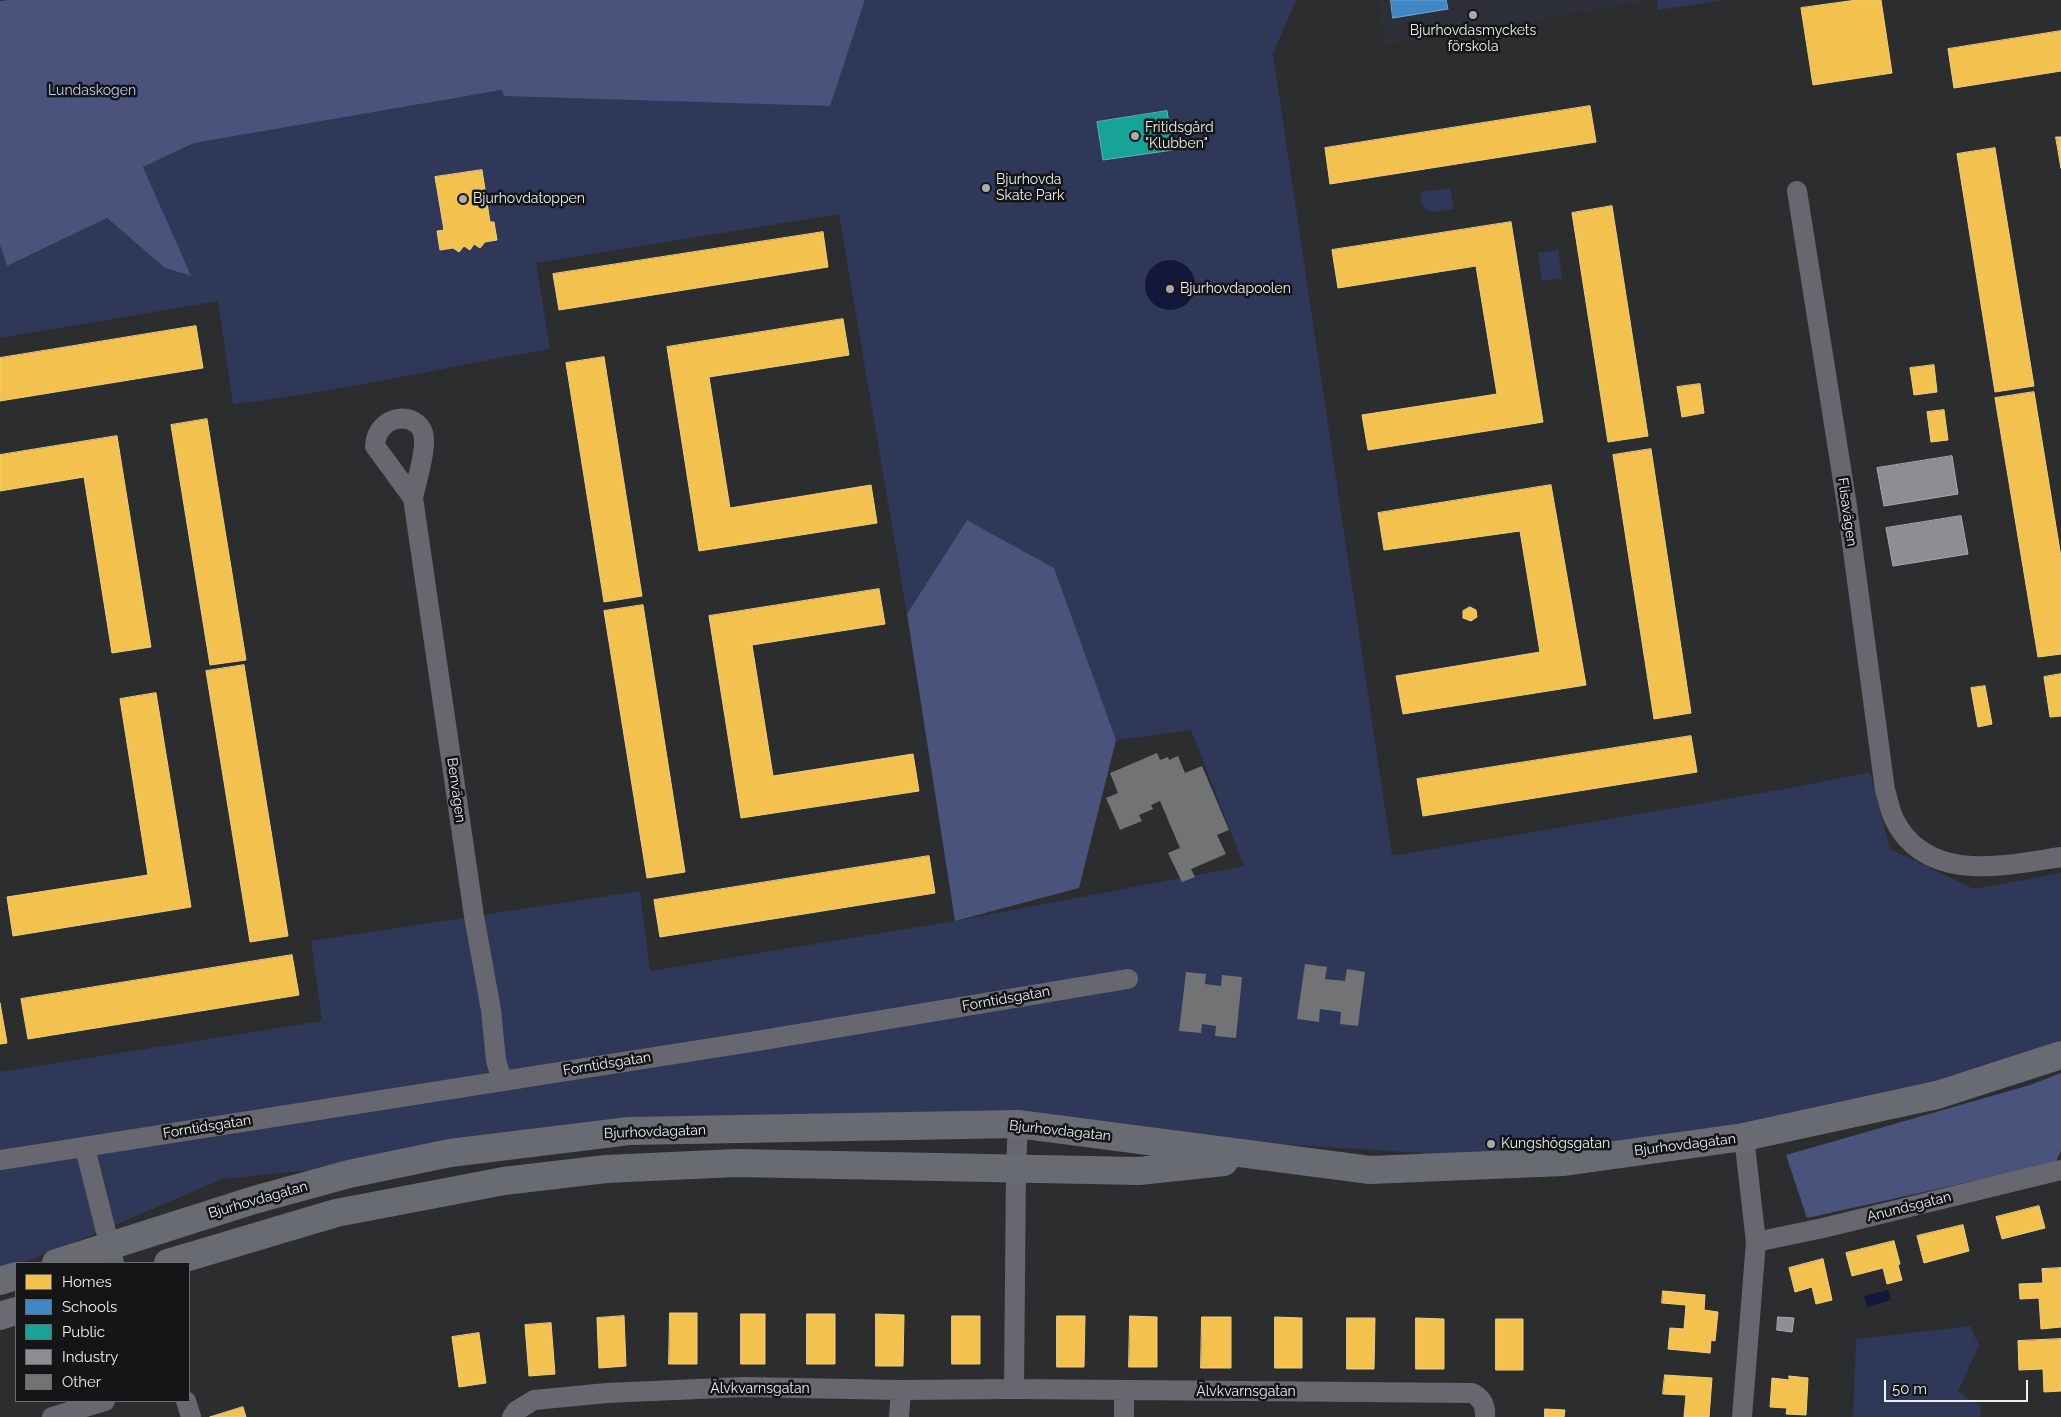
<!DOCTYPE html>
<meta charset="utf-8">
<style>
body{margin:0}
#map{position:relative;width:2061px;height:1417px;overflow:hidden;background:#2c2d2f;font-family:Raleway,sans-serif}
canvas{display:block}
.legend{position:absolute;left:15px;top:1262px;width:175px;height:140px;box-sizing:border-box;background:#141516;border:1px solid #6b6b6d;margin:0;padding:6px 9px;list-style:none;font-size:15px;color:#ededf0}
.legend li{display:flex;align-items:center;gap:10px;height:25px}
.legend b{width:25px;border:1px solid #6b6b6d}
.scale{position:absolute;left:1884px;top:1380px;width:144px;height:22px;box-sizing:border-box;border:2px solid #ededf0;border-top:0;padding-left:6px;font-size:15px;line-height:18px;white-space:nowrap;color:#ededf0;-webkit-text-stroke:4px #141516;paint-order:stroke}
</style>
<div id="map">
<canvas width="2061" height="1417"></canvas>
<ul class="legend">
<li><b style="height:14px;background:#f2c14e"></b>Homes</li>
<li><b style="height:14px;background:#3f88c5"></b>Schools</li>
<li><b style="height:14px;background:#17a398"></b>Public</li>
<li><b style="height:14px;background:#8d8d92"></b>Industry</li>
<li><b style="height:14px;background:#727375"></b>Other</li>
</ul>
<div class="scale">50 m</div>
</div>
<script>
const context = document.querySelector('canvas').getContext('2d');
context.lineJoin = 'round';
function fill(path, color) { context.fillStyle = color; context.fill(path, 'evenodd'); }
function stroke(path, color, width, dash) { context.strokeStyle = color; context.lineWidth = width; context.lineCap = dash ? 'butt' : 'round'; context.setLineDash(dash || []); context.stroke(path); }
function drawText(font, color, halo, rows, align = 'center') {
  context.font = font + ' Raleway,sans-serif'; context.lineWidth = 5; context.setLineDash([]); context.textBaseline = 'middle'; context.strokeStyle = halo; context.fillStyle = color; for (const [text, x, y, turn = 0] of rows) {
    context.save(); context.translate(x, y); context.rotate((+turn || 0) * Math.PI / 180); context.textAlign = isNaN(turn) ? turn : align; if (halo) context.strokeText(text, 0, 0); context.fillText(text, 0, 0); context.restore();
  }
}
fill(new Path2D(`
 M 1378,0 L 1639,0 L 1639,3 L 1385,44 Z`), '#2e3039');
fill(new Path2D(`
 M 865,0 L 1296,0 L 1273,54 L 1392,856 L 1791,788 L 1870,772 L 1890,849 L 1974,889 L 2061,873 L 2061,1040 L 1956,1080 L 1733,1126 L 1520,1156 L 1472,1156 L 1278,1144 L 1018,1121 L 470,1137 L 310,1170 L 222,1179 L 47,1254 L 0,1269 L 0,1072 L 322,1021 L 311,941 L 640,891 L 650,971 L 955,921 L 1244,866 L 1191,730 L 1116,740 L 1054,568 L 967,520 L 907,614 L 839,214 L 536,263 L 550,349 C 444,367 340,392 233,404 L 218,301 L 0,338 L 0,245 L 7,266 L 107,218 L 165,268 L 190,276 L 143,167 L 194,143 L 502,90 L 830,106 Z
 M 1657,0 L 1724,0 L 1658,10 Z
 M 1450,188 L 1454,209 C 1446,210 1426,216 1422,205 C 1420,202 1421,196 1421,192 Z
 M 1558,250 L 1562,278 L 1542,281 L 1538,253 Z
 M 1970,1326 L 1979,1346 L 1958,1391 L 1981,1407 L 1980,1417 L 1853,1417 L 1856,1339 Z`), '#303859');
fill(new Path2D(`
 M 8,0 L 865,0 L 830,106 L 504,96 L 502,90 L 194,143 L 143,167 L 191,276 L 165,268 L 107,218 L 7,266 L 0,245 L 0,1 Z
 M 967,520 L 1054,568 L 1116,740 L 1079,888 L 955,921 L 907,614 Z
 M 2061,1073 L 2061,1151 L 2055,1163 L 1807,1218 L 1786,1155 L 2030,1085 Z`), '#49537c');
fill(new Path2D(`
 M1145 285a25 25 0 1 1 50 0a25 25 0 1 1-50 0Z
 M 1888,1290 L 1891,1300 L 1867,1307 L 1864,1296 Z`), '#13173c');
const homes = new Path2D(`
 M 1857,0 L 1881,0 L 1892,73 L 1813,85 L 1801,8 Z
 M 2061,31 L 2061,71 L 1954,88 L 1948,49 Z
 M 1590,106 L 1596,142 L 1330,184 L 1325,148 Z
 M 2056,137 L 2061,137 L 2061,168 Z
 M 1995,148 L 2034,386 L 1995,392 L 1957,154 Z
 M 482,170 L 490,222 L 494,222 L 497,240 L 485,242 L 480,248 L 474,244 L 470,250 L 464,246 L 459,252 L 453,248 L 440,250 L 437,231 L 444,230 L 435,177 Z
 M 1612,206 L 1648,436 L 1608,442 L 1572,213 Z
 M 1511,222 L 1543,422 L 1368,450 L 1362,415 L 1497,394 L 1476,266 L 1338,288 L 1332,250 Z
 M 823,232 L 828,267 L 559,310 L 553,274 Z
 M 843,319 L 849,355 L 709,377 L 730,508 L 871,485 L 877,523 L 699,551 L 667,347 Z
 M 196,326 L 203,368 L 0,401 L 0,358 Z
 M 604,357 L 642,596 L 604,602 L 566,363 Z
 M 1934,365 L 1937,392 L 1914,395 L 1910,368 Z
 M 1700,384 L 1704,413 L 1682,417 L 1677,387 Z
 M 2034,392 L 2061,557 L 2061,654 L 2038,657 L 1995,398 Z
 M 1944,410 L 1948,440 L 1931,442 L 1927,412 Z
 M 207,419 L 246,660 L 210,665 L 171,425 Z
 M 117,436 L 151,647 L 112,653 L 84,477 L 0,491 L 0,455 Z
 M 1651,449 L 1691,713 L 1654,719 L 1613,455 Z
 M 1551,485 L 1586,685 L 1403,714 L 1396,676 L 1540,652 L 1520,531 L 1384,550 L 1378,513 Z
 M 879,589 L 885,624 L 752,645 L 773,776 L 913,754 L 919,791 L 741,818 L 709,616 Z
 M 643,605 L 685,872 L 647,878 L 604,611 Z
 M 1470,607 L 1476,610 L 1477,617 L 1471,621 L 1463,618 L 1463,611 Z
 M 244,665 L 288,936 L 250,942 L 206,671 Z
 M 2061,674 L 2061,716 L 2050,717 L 2044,677 Z
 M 1985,686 L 1992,724 L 1978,727 L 1971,688 Z
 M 156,693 L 191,907 L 13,936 L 7,897 L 148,875 L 120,699 Z
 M 1691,736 L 1697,772 L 1423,816 L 1417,779 Z
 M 929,856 L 935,893 L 660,937 L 654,900 Z
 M 292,955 L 299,995 L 28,1039 L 21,999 Z
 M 0,1003 L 7,1043 L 0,1044 Z
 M 2039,1206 L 2045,1228 L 2002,1239 L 1996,1217 Z
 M 1963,1225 L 1969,1251 L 1924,1263 L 1917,1236 Z
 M 1894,1241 L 1900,1264 L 1898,1265 L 1902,1280 L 1887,1284 L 1883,1268 L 1852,1276 L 1846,1253 Z
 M 1823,1259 L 1832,1300 L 1816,1304 L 1812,1287 L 1795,1292 L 1789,1268 Z
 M 2061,1268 L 2061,1327 L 2041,1329 L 2039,1298 L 2020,1299 L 2019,1284 L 2043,1283 L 2042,1269 Z
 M 1663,1291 L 1705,1295 L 1704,1310 L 1718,1312 L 1715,1341 L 1711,1340 L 1710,1353 L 1668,1349 L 1670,1328 L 1684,1329 L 1686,1305 L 1662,1303 Z
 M 670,1313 L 697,1313 L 697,1364 L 669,1364 Z
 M 741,1314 L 765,1314 L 765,1364 L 741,1364 Z
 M 807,1314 L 835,1314 L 835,1364 L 807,1364 Z
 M 876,1314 L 904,1315 L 903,1366 L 876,1366 Z
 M 624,1316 L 626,1366 L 599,1368 L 597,1318 Z
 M 952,1316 L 980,1316 L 980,1364 L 952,1364 Z
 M 1057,1316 L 1085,1316 L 1084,1367 L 1057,1367 Z
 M 1130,1316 L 1157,1317 L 1157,1367 L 1129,1367 Z
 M 1202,1317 L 1231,1317 L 1231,1368 L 1201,1368 Z
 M 1275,1317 L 1302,1318 L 1302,1368 L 1275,1368 Z
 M 1347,1318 L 1375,1318 L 1374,1369 L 1347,1369 Z
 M 1416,1318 L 1444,1319 L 1444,1369 L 1416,1369 Z
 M 1496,1319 L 1523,1319 L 1523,1370 L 1496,1370 Z
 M 551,1323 L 555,1374 L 529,1376 L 525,1325 Z
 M 479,1333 L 486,1383 L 459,1387 L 452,1337 Z
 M 2061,1339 L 2061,1391 L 2044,1392 L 2043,1369 L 2019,1370 L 2018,1341 Z
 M 1665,1375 L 1712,1378 L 1709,1417 L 1684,1417 L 1686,1395 L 1663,1394 Z
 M 1789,1376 L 1808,1378 L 1806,1415 L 1786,1414 L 1787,1408 L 1770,1407 L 1772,1378 L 1789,1380 Z
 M 243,1407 L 246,1417 L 210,1417 Z
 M 1545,1409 L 1565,1410 L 1564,1417 L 1545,1417 Z`);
fill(homes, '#f2c14e');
stroke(homes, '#f0ce7f', 1);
const schools = new Path2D(`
 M 1391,0 L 1446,0 L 1448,9 L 1393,18 Z`);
fill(schools, '#3f88c5');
stroke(schools, '#73a6d2', 1);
const public = new Path2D(`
 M 1167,111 L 1173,150 L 1103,160 L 1097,122 Z`);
fill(public, '#17a398');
stroke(public, '#57b9b2', 1);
const industry = new Path2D(`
 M 1952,456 L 1958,494 L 1884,506 L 1877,468 Z
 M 1961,516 L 1968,554 L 1893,566 L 1886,528 Z
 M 1778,1317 L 1794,1318 L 1792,1332 L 1777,1330 Z`);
fill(industry, '#8d8d92');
stroke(industry, '#aaaaae', 1);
fill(new Path2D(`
 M 1157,753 L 1160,760 L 1168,757 L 1169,760 L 1178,756 L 1185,773 L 1202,766 L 1229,830 L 1217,835 L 1226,854 L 1191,869 L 1195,877 L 1182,882 L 1168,853 L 1180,848 L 1160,801 L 1151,805 L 1153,809 L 1139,815 L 1142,821 L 1120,830 L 1106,798 L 1118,793 L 1110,773 Z
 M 1305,964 L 1327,967 L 1325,979 L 1345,981 L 1347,969 L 1365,972 L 1358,1026 L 1340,1024 L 1341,1012 L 1320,1009 L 1319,1022 L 1297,1019 Z
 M 1186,972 L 1206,974 L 1205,984 L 1221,986 L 1222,975 L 1242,977 L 1236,1038 L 1215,1036 L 1216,1026 L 1202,1024 L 1201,1033 L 1179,1031 Z`), '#727375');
stroke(new Path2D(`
 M 1797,191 L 1847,506 L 1885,790 C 1888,799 1890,811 1894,819 C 1926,884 2004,866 2061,857
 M 413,498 C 416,482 425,456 424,440 C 424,410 377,411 375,446 L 413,498 L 474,916 L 491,1010 L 496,1060 L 502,1081
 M 85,1148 L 114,1263
 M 0,1160 L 757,1041 L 1128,979
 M 1756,1242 L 1823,1228 L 2061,1170
 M 1014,1389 L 1016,1167 L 1018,1124
 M 186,1401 L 191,1417
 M 52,1417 L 105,1401
 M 512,1417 L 516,1411 L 534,1400 L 607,1393 L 744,1387 L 901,1390 L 1014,1389 L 1472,1393 C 1482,1398 1486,1406 1485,1417
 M 899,1417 L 901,1390
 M 1124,1417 L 1124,1391
 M 1742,1417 L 1756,1242 L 1744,1137`), '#67686f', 20);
stroke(new Path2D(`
 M 56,1263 L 254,1200 L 349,1174 L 450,1153 L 629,1131 L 1018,1124 L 1370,1170 L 1564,1162 L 1744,1137 L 1937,1095 L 2061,1055
 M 168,1263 L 336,1213 L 504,1181 L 606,1169 L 736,1163 L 1139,1171 L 1224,1162
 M 0,1281 L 16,1276
 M 0,1316 L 16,1311`), '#686b72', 28);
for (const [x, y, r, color] of [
 [1473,15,5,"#a9aaac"],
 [1135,136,5,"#a9aaac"],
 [986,188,5,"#a9aaac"],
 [463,199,5,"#a9aaac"],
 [1170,289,5,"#a9aaac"],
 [1491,1144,5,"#a9aaac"]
]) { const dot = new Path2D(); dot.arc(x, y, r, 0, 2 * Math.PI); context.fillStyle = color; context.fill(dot); stroke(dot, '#141516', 2); }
drawText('14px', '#ededf0', '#141516', [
 ["Bjurhovdasmyckets",1473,31,"center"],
 ["förskola",1473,47,"center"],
 ["Fritidsgård",1145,128],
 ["\"Klubben\"",1145,144],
 ["Bjurhovda",996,180],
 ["Skate Park",996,196],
 ["Bjurhovdatoppen",473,199],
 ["Bjurhovdapoolen",1180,289],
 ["Kungshögsgatan",1501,1144]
], 'left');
drawText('14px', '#becaf7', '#141516', [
 ["Lundaskogen",92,91]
]);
drawText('14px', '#ededf0', '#141516', [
 ["Flisavägen",1847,512,82],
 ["Benvägen",456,790,82],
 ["Forntidsgatan",1006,999,-10],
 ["Forntidsgatan",607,1064,-9],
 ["Forntidsgatan",207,1127,-9],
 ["Bjurhovdagatan",1060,1131,6],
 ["Bjurhovdagatan",655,1132,-2],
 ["Bjurhovdagatan",1685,1145,-7],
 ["Bjurhovdagatan",258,1200,-16],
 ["Anundsgatan",1909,1207,-14],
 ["Älvkvarnsgatan",760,1389],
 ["Älvkvarnsgatan",1246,1392]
]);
</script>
